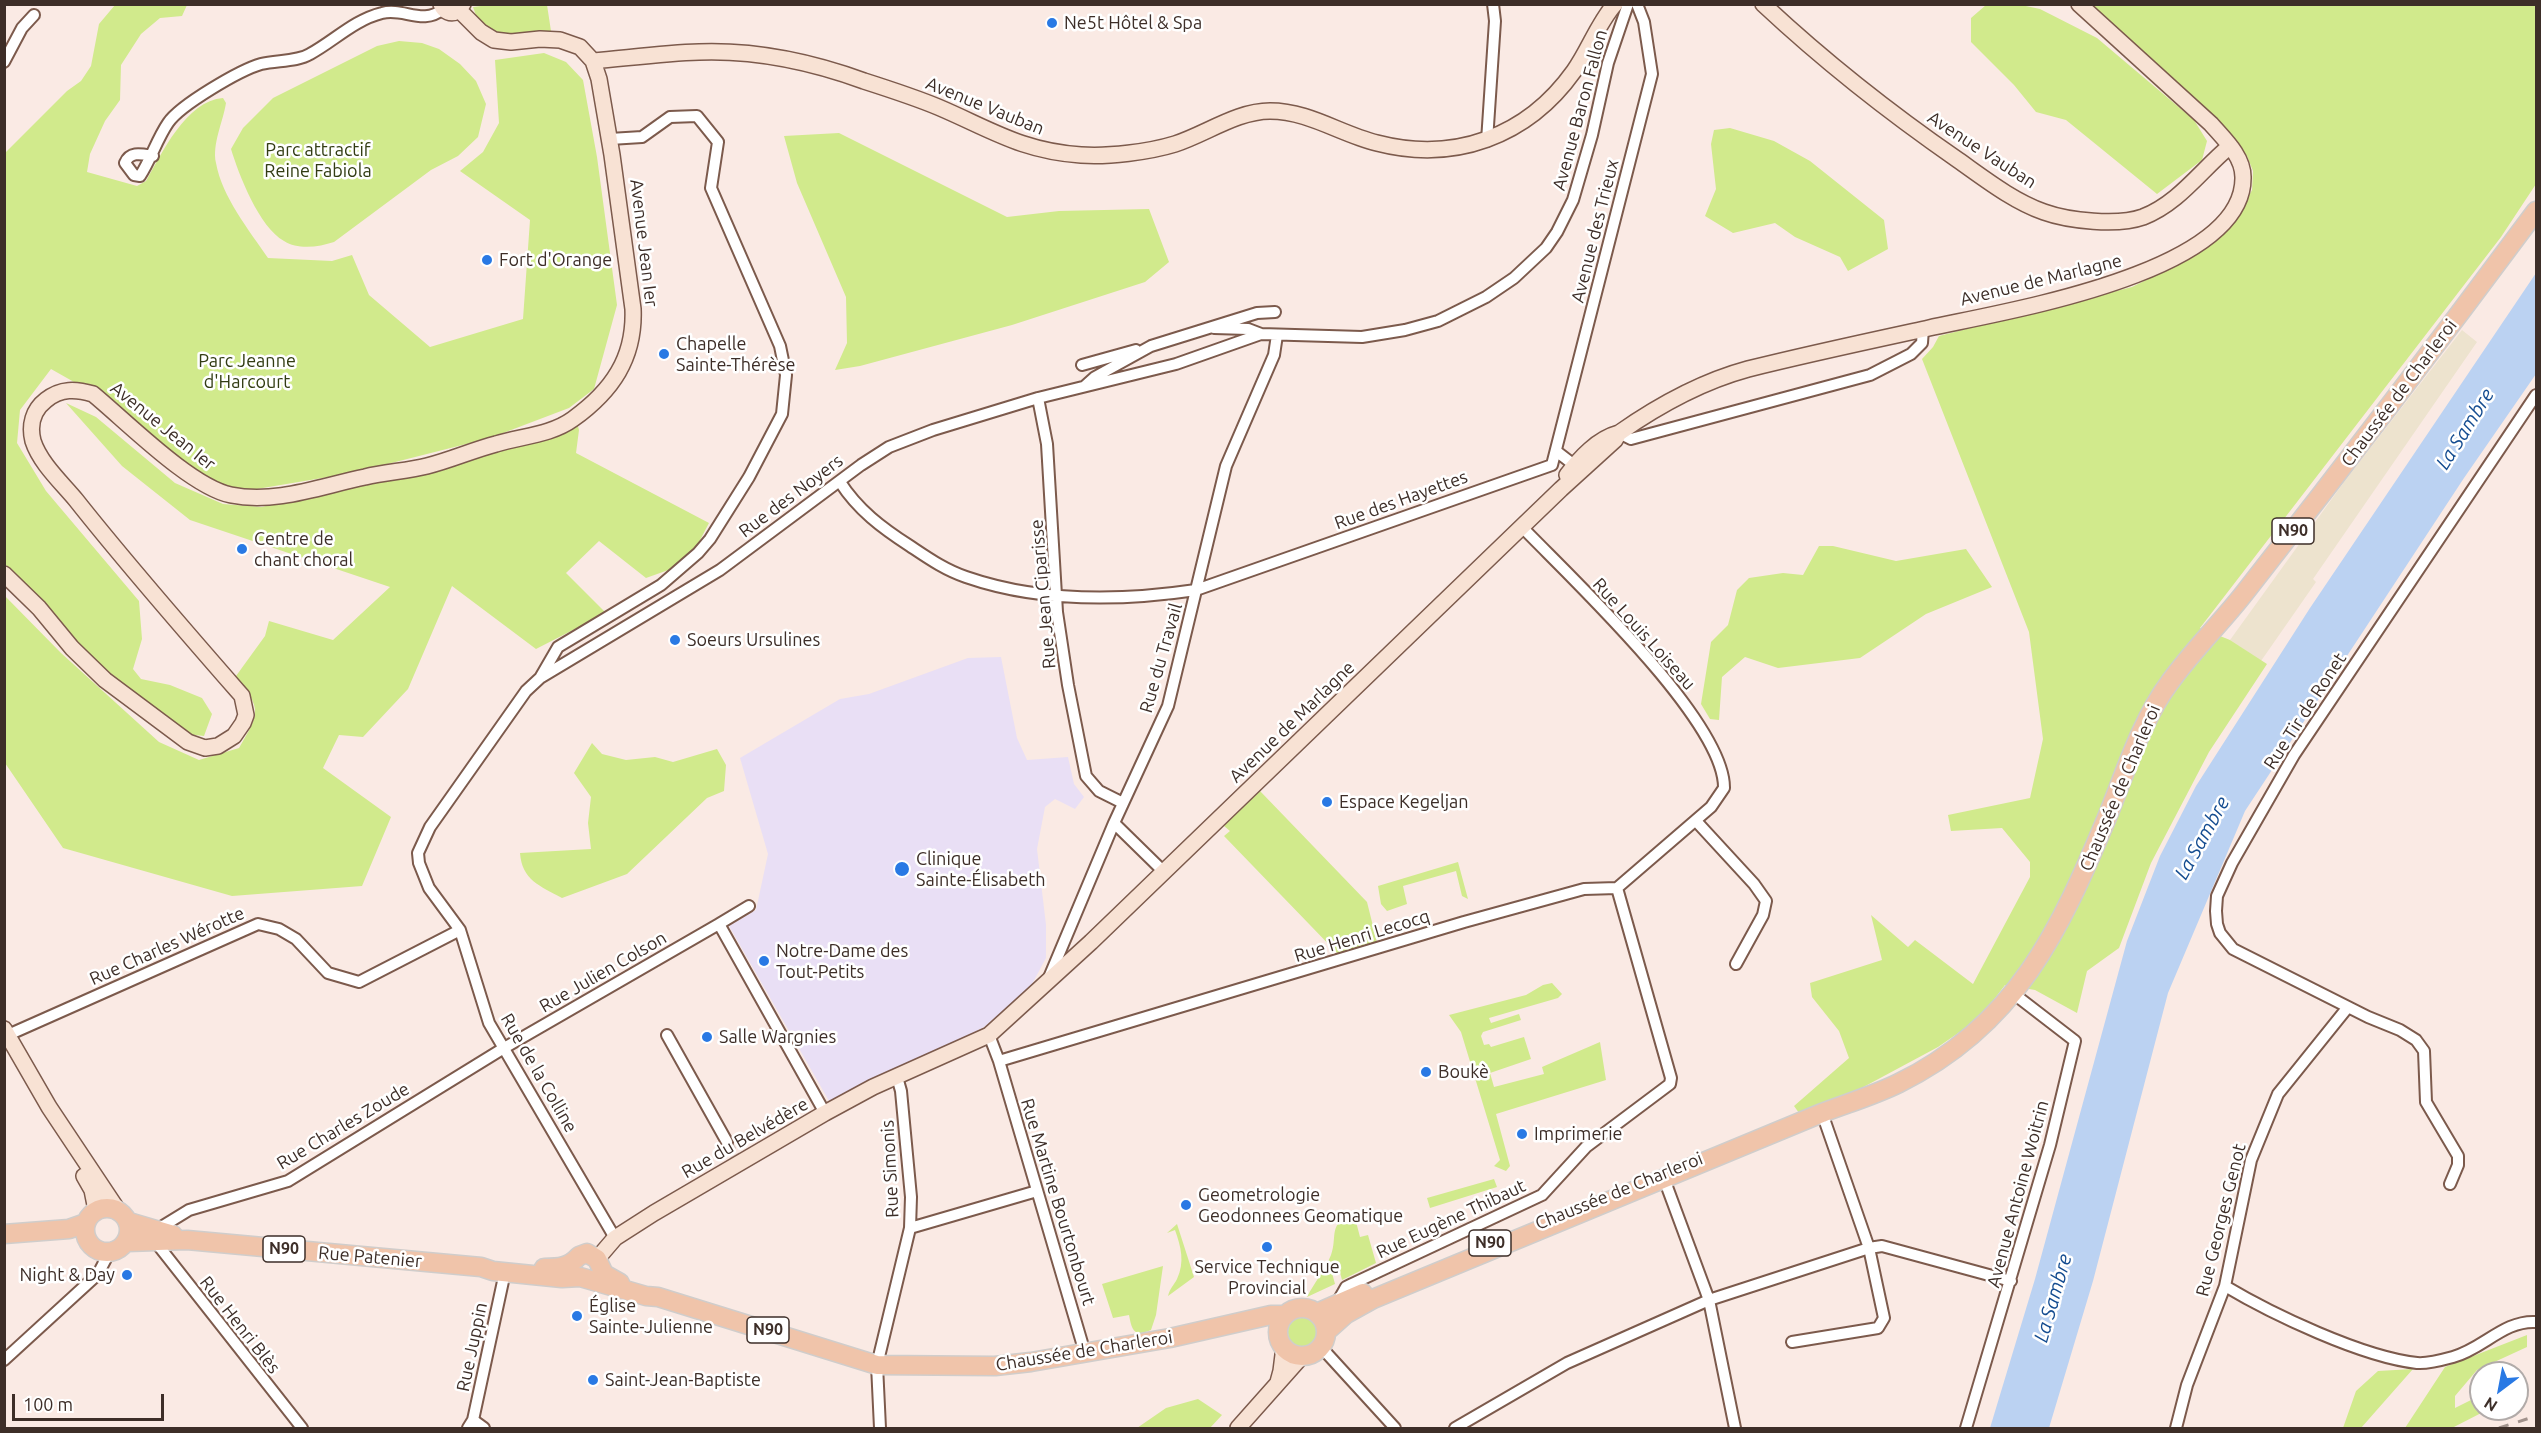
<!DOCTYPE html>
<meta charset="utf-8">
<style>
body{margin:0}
#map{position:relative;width:2541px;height:1433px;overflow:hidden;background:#faeae4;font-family:Ubuntu,sans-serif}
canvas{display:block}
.frame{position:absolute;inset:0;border:6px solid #3d2e28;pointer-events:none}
.north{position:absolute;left:2469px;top:1361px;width:60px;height:60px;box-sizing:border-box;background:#fff;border:2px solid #b1aba9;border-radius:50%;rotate:212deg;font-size:16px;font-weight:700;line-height:24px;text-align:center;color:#3d2e28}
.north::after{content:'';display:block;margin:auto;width:21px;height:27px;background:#2979e4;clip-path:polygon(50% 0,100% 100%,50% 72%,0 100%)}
.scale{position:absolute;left:12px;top:1394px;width:152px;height:27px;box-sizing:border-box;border:3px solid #3d2e28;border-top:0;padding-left:8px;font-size:18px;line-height:21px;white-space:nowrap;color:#3d2e28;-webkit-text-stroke:4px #fff;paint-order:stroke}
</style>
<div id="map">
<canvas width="2541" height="1433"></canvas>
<div class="frame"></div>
<div class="north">N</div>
<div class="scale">100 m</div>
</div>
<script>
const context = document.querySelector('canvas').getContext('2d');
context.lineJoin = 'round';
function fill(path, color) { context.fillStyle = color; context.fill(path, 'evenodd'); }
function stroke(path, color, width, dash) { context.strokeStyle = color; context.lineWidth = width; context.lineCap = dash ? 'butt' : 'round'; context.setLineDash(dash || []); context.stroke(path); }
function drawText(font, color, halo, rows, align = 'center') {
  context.font = font + ' Ubuntu,sans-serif'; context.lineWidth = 5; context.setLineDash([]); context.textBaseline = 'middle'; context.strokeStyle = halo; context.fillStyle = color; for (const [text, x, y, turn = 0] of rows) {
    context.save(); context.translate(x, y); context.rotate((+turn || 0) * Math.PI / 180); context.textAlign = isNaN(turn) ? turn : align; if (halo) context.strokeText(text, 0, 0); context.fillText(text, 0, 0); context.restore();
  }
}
fill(new Path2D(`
 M 2462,330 L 2477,342 L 2313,579 L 2316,582 L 2261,661 L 2230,640 L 2344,482 Z`), '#ede3ce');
fill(new Path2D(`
 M 1001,657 L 1017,738 L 1027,760 L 1068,757 L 1074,784 L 1084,797 L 1075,809 L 1055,799 L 1045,807 L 1037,849 L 1046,925 L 1046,958 L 1031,986 L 984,1027 L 900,1070 L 833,1108 L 729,926 L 756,910 L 768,854 L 740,758 L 840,699 L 869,694 L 968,658 Z`), '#e9dff5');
fill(new Path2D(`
 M 496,4 L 547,5 L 551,31 L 499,37 L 478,21 L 473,7 Z
 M 115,5 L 187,5 L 182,16 L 160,18 L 141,34 L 121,65 L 120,100 L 105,121 L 90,154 L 87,172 L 137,186 L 146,181 C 162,153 186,101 223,98 L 226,103 C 223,122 212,144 216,163 C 222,197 249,230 268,258 L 332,261 L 352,255 L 369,295 L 430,347 L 523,319 L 530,220 L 460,171 L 483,152 L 499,123 L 495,60 L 544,53 L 566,62 L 583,80 L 597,157 L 617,305 L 594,389 L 569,408 L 490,438 L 352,473 L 239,492 L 215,486 L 148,450 L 101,412 L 74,382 L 51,369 L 20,410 L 17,443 L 46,491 L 139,601 L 142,639 L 133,669 L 141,679 L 170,685 L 202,698 L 212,714 L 204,736 L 186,734 L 83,651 L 56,615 L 5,564 L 4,154 L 67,91 L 81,81 L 91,66 L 99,24 Z
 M 1986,5 L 2021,5 L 2040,9 L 2097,38 L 2194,120 L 2207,141 L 2202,160 L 2157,194 L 2066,120 L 2036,112 L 2014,85 L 1971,42 L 1971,18 Z
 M 2091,5 L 2536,5 L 2536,184 L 2501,237 L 2200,628 L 2230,640 L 2267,664 L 2209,752 L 2151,863 L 2119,948 L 2087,971 L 2077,1013 L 2035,990 L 2005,985 L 1980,1018 L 1938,1047 L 1843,1098 L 1799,1113 L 1794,1106 L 1849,1058 L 1839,1031 L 1812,997 L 1810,983 L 1882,960 L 1871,915 L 1908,947 L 1915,940 L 1973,984 L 2030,877 L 2030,862 L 2002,828 L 1951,831 L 1948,815 L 2030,798 L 2043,739 L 2029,632 L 1922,359 L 1933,347 L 1939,336 L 2132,287 L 2180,263 L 2212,242 L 2240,212 L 2252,190 L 2253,171 L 2247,156 L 2219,123 Z
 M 399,41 L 422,43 L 439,49 L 460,64 L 476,81 L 486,104 L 478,137 L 458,156 L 431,170 L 334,242 C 319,247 298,250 284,241 C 259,227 239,175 231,149 L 243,128 L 273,98 L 377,46 Z
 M 1730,128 L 1774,141 L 1810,161 L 1884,220 L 1888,249 L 1848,271 L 1840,257 L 1795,237 L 1775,223 L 1733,233 L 1705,216 L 1716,189 L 1711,144 L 1714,130 Z
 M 839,133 L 1007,217 L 1059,211 L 1149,209 L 1169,262 L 1145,282 L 1012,325 L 860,366 L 835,370 L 847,343 L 846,297 L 797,183 L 784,136 Z
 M 66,403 L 96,417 L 175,483 L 223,504 L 262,507 L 577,423 L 579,430 L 576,453 L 709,523 L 688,563 L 646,578 L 599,541 L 566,573 L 606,613 L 536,649 L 452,586 L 408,689 L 363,737 L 339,735 L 323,768 L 391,817 L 362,886 L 232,896 L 63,848 L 5,763 L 4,595 L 61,653 L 159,742 L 199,760 L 239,748 C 260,712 262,710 236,676 L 265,636 L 269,621 L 333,640 L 390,587 L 190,520 L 122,466 Z
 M 1819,546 L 1833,546 L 1896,561 L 1966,549 L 1992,587 L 1926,614 L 1860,658 L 1778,668 L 1745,657 L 1722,677 L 1719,720 L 1710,719 L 1701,704 L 1711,642 L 1728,625 L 1737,590 L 1749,578 L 1783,573 L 1803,575 Z
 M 592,743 L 602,754 L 626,760 L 655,757 L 673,762 L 717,749 L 726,765 L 724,791 L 707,798 L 627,874 L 562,898 C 540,886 522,880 520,853 L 591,849 L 588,823 L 591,797 L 574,773 Z
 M 1260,791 L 1367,902 L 1377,942 L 1338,954 L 1224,836 L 1230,831 L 1224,826 Z
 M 1458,862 L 1468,899 L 1462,896 L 1456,871 L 1403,886 L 1407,904 L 1387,911 L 1381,904 L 1378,886 Z
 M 1552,983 L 1562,994 L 1558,998 L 1489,1018 L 1491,1023 L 1519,1014 L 1521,1020 L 1483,1032 L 1481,1036 L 1484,1045 L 1489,1044 L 1491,1047 L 1524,1037 L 1531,1059 L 1490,1073 L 1494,1087 L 1544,1074 L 1542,1067 L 1600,1042 L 1606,1080 L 1496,1114 L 1510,1166 L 1506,1171 L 1494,1166 L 1500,1160 L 1461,1032 L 1449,1015 L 1526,995 L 1543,985 Z
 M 1494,1179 L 1497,1187 L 1430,1208 L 1427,1198 Z
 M 1354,1214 L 1360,1237 L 1368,1235 L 1376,1263 L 1342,1280 L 1337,1261 L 1329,1262 L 1335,1284 L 1307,1297 C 1314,1283 1325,1270 1331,1255 C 1338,1236 1327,1223 1354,1214 Z
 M 1177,1224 L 1194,1277 L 1168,1296 C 1170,1288 1174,1285 1177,1279 C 1185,1262 1181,1247 1175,1230 L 1167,1233 Z
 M 1163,1266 L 1156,1315 L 1151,1330 C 1134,1337 1132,1331 1129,1315 L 1113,1318 L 1102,1284 Z
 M1288 1332a15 15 0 1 1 30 0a15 15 0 1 1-30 0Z
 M 2527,1335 L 2527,1347 L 2477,1370 L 2455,1396 L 2455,1408 L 2481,1395 L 2481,1409 L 2489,1409 L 2452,1428 L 2405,1428 L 2445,1367 Z
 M 2413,1369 L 2361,1428 L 2343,1428 L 2356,1391 L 2378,1371 Z
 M 1198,1399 L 1222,1415 L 1210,1428 L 1137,1428 L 1166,1408 Z`), '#d1ea8c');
fill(new Path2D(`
 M 2536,273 L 2536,374 L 2464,478 L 2245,811 L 2168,993 L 2093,1281 L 2049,1428 L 1990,1428 L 2035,1279 L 2127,941 L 2160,856 L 2196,786 L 2310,608 Z`), '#bbd2f2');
stroke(new Path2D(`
 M 727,1142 L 735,1156`), '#d4c4be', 10, [10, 5]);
const street = new Path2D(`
 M 4,62 L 22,28 L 34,15
 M 1487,141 L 1495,21 L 1493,4
 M 153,156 C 141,154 130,151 125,163 L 134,175 L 140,176 C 151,159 157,139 168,123 C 180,105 240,70 261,64 C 276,60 297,62 310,54 C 334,41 354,20 382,13 C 403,7 423,26 443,9
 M 1214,328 L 1248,329 L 1261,334
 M 1082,365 L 1136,350
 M 1085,386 L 1095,377 L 1151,346 L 1257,313 L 1275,312
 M 1038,398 L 1047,444 L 1057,612 L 1068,685 L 1086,776 L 1099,791 L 1123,803
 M 1619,433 L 1631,439 L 1870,375 L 1911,354 L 1922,343 L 1923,329
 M 1556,451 L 1578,468
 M 1552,465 L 1652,74 L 1644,22 L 1637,4
 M 840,482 C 858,510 882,528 910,546 C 928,558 945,570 966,577 C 1038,602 1122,601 1196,590 L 1552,465
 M 540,678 L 558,647 L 661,585 L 698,553 L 710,539 L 749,477 L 782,414 L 786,375 L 780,346 L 711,188 L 718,142 L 697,116 L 670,117 L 642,137 L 610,139
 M 1696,821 L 1754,884 L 1766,901 L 1763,915 L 1736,964
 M 1114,823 L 1164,872
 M 719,924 L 749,906
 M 1048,980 L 1114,823 L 1168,706 L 1226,466 L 1274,355 L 1277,335
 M 8,1035 L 258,924 L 279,929 L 296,939 L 328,973 L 359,982 L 460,930
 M 667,1035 L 727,1142
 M 989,1035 L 999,1061 L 1085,1353
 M 999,1061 L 1464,922 L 1584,889 L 1617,888 L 1711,807 L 1724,788 C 1725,721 1570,577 1522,527
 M 1663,1176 L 1709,1300 L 1735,1428
 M 2450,1184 L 2458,1165 L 2458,1156 L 2426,1102 L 2424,1051 L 2416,1040 L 2400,1030 L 2368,1017 L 2233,949 L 2220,933 L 2217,924 L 2216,911 L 2217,896 L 2232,863 L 2294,755 L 2536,395
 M 910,1228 L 1037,1191
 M 158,1229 L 189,1210 L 288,1181 L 504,1048 L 719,924 L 825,1113
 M 615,1238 L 489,1023 L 460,930 L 429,888 L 419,863 L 418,853 L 430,827 L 526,691 L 540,678 L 720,570 L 861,465 L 889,447 L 933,430 L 1038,398 L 1176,364 L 1261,334 L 1362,337 L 1405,330 L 1438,321 L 1486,297 L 1514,278 L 1546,248 L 1557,232 L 1573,200 L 1592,135 L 1608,63 L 1628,4
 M 154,1240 L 302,1428
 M 2225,1286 C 2272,1314 2362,1357 2417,1363 C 2427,1364 2442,1360 2453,1357 C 2483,1349 2504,1320 2536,1322
 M 1337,1303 L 1346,1287 L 1352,1284 L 1542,1195 L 1586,1147 L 1670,1084 L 1671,1078 L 1617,888
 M 1792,1342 L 1878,1328 L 1884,1318 L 1869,1248 L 1822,1113
 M 1321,1347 L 1395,1428
 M 4,1360 L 98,1274 L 109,1253
 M 473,1420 L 484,1428
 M 468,1428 L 473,1420 L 505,1272
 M 880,1428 L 877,1365 L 910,1228 L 911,1197 L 901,1091 L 897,1077
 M 1455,1428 L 1567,1363 L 1709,1300 L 1869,1248 L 1882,1246 L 2011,1281
 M 1966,1428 L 2050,1145 L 2075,1041 L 2014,994
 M 2176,1428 L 2187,1385 L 2225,1286 L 2251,1160 L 2278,1094 L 2348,1007`);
const secondary = new Path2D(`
 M 441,4 C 444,12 451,15 458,11 L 463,4
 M 1763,4 C 1824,61 1890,113 1958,160 C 1985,179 2013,201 2044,212 C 2069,221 2118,226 2143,217 C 2179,203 2201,170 2230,146
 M 593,61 C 628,58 664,53 699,52 C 755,50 812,62 864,81 C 889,89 914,97 938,107 C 990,129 1021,151 1081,155 C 1108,157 1149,152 1175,144 C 1206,134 1237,111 1270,111 C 1309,111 1340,134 1377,143 C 1454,163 1527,137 1574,71 C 1589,50 1598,23 1615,4
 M 1567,475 C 1580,458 1597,439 1619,433 C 1659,405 1700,382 1748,369 C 1808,354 1869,341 1929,328 C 2000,312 2245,274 2243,177 C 2243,156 2224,139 2211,124 L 2079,4
 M 4,574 L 39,608 L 72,648 L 105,680 L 188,742 L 205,748 L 218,746 L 234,736 L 243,723 L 246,715 L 242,696 C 186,632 129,567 76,500 C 62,483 40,463 33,441 C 29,425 33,410 46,400 C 61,388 76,389 93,394 C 127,422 191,487 231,495 C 276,504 321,486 365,477 C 385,472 407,471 427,466 C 451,460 473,450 496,444 C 522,436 551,435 573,419 C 612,391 635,358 633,309 L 612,155 L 599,79 L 593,61 L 580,47 L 560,40 L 540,39 L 511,42 L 494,40 L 481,32 L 459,10
 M 4,1029 L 49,1107 L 117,1209
 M 84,1176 L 92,1190 L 96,1210
 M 597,1259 L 615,1238 L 654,1213 L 825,1113 L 873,1087 L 989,1035 L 1091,942 L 1561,489 L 1615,440 L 1619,433
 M 1278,1382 L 1281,1371 L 1284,1347
 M 1238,1428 L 1302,1356`);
const primary = new Path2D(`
 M85 1230a22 22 0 1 1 44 0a22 22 0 1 1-44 0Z
 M 129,1222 L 173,1235
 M 4,1234 L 69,1229 L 86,1223
 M 127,1242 L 187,1240 L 481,1267 L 493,1271 L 562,1278 L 580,1277 L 646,1296 L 658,1297 L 877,1365 L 995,1366 L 1031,1362 L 1170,1338 L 1271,1315 L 1285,1315
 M 544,1268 C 560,1268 569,1267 579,1256 L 587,1253 L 597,1259 L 604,1274 L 620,1283
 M1278 1332a24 24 0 1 1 48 0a24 24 0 1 1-48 0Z
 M 1317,1313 L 1363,1293
 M 1327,1331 L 1346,1314 L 1373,1299 L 1822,1113 C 1848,1103 1875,1095 1899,1083 C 2017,1025 2060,930 2108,815 C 2125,773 2142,719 2170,682 C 2193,650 2222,622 2246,591 C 2344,466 2441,339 2536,211`);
stroke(street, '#7c5a4c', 14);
stroke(secondary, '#7c5a4c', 18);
stroke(primary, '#d0cdcb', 21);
stroke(street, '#fff', 10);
stroke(secondary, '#f8e2d4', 15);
stroke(primary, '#f0c4aa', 18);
stroke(new Path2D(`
 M 2499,1428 L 2536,1416`), '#a1928c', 3, [10, 10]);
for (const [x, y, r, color] of [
 [1052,23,6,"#2979e4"],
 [487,260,6,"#2979e4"],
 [664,354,6,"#2979e4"],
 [242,549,6,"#2979e4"],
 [675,640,6,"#2979e4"],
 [1327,802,6,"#2979e4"],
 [902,869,8,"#2979e4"],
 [764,961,6,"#2979e4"],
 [707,1037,6,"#2979e4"],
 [1426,1072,6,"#2979e4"],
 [1522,1134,6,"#2979e4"],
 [1186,1205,6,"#2979e4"],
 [1267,1247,6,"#2979e4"],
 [127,1275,6,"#2979e4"],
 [577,1316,6,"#2979e4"],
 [593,1380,6,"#2979e4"]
]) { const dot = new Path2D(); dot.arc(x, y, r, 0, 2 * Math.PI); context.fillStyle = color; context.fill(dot); stroke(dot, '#fff', 2); }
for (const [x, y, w] of [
 [2293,531,42],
 [1490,1243,42],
 [284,1249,42],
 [768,1330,42]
]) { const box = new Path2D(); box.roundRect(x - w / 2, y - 13, w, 26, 4.5); context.fillStyle = '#fff'; context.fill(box); stroke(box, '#3d2e28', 1.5); }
drawText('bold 16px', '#3d2e28', null, [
 ["N90",2293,531],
 ["N90",1490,1243],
 ["N90",284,1249],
 ["N90",768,1330]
]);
drawText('18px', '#3d2e28', '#fff', [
 ["Ne5t Hôtel & Spa",1064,23],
 ["Fort d'Orange",499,260],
 ["Chapelle",676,344],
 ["Sainte-Thérèse",676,365],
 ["Centre de",254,539],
 ["chant choral",254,560],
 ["Soeurs Ursulines",687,640],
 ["Espace Kegeljan",1339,802],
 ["Clinique",916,859],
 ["Sainte-Élisabeth",916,880],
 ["Notre-Dame des",776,951],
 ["Tout-Petits",776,972],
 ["Salle Wargnies",719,1037],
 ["Boukè",1438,1072],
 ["Imprimerie",1534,1134],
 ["Geometrologie",1198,1195],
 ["Geodonnees Geomatique",1198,1216],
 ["Service Technique",1267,1267,"center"],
 ["Provincial",1267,1288,"center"],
 ["Night & Day",115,1275,"right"],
 ["Église",589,1306],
 ["Sainte-Julienne",589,1327],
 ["Saint-Jean-Baptiste",605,1380]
], 'left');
drawText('18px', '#3d2e28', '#fff', [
 ["Avenue Vauban",985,106,22],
 ["Avenue Baron Fallon",1580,110,-75],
 ["Avenue Vauban",1982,150,33],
 ["Avenue des Trieux",1595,231,-76],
 ["Avenue Jean Ier",644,243,83],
 ["Avenue de Marlagne",2041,280,-14],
 ["Chaussée de Charleroi",2399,393,-53],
 ["Avenue Jean Ier",163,426,39],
 ["Rue des Noyers",791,496,-37],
 ["Rue des Hayettes",1401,500,-20],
 ["Rue Jean Ciparisse",1043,594,-95],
 ["Rue Louis Loiseau",1644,634,48],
 ["Rue du Travail",1161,658,-74],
 ["Rue Tir de Ronet",2305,711,-57],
 ["Avenue de Marlagne",1292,722,-44],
 ["Chaussée de Charleroi",2120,788,-67],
 ["Rue Henri Lecocq",1362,936,-17],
 ["Rue Charles Wérotte",167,946,-24],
 ["Rue Julien Colson",603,972,-30],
 ["Rue de la Colline",539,1073,60],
 ["Rue Charles Zoude",343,1126,-31],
 ["Rue du Belvédère",745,1138,-30],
 ["Rue Simonis",890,1169,-93],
 ["Chaussée de Charleroi",1619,1191,-22],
 ["Avenue Antoine Woitrin",2018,1194,-75],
 ["Rue Martine Bourtonbourt",1058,1202,73],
 ["Rue Eugène Thibaut",1451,1219,-25],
 ["Rue Georges Genot",2221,1220,-76],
 ["Rue Patenier",370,1257,5],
 ["Rue Henri Blès",240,1325,52],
 ["Rue Juppin",472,1347,-78],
 ["Chaussée de Charleroi",1084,1351,-9]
]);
drawText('18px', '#323c13', '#fff', [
 ["Parc attractif",318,150],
 ["Reine Fabiola",318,171],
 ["Parc Jeanne",247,361],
 ["d'Harcourt",247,382]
]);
drawText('italic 20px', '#144c90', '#fff', [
 ["La Sambre",2465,429,-58],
 ["La Sambre",2202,838,-61],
 ["La Sambre",2053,1298,-74]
]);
</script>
